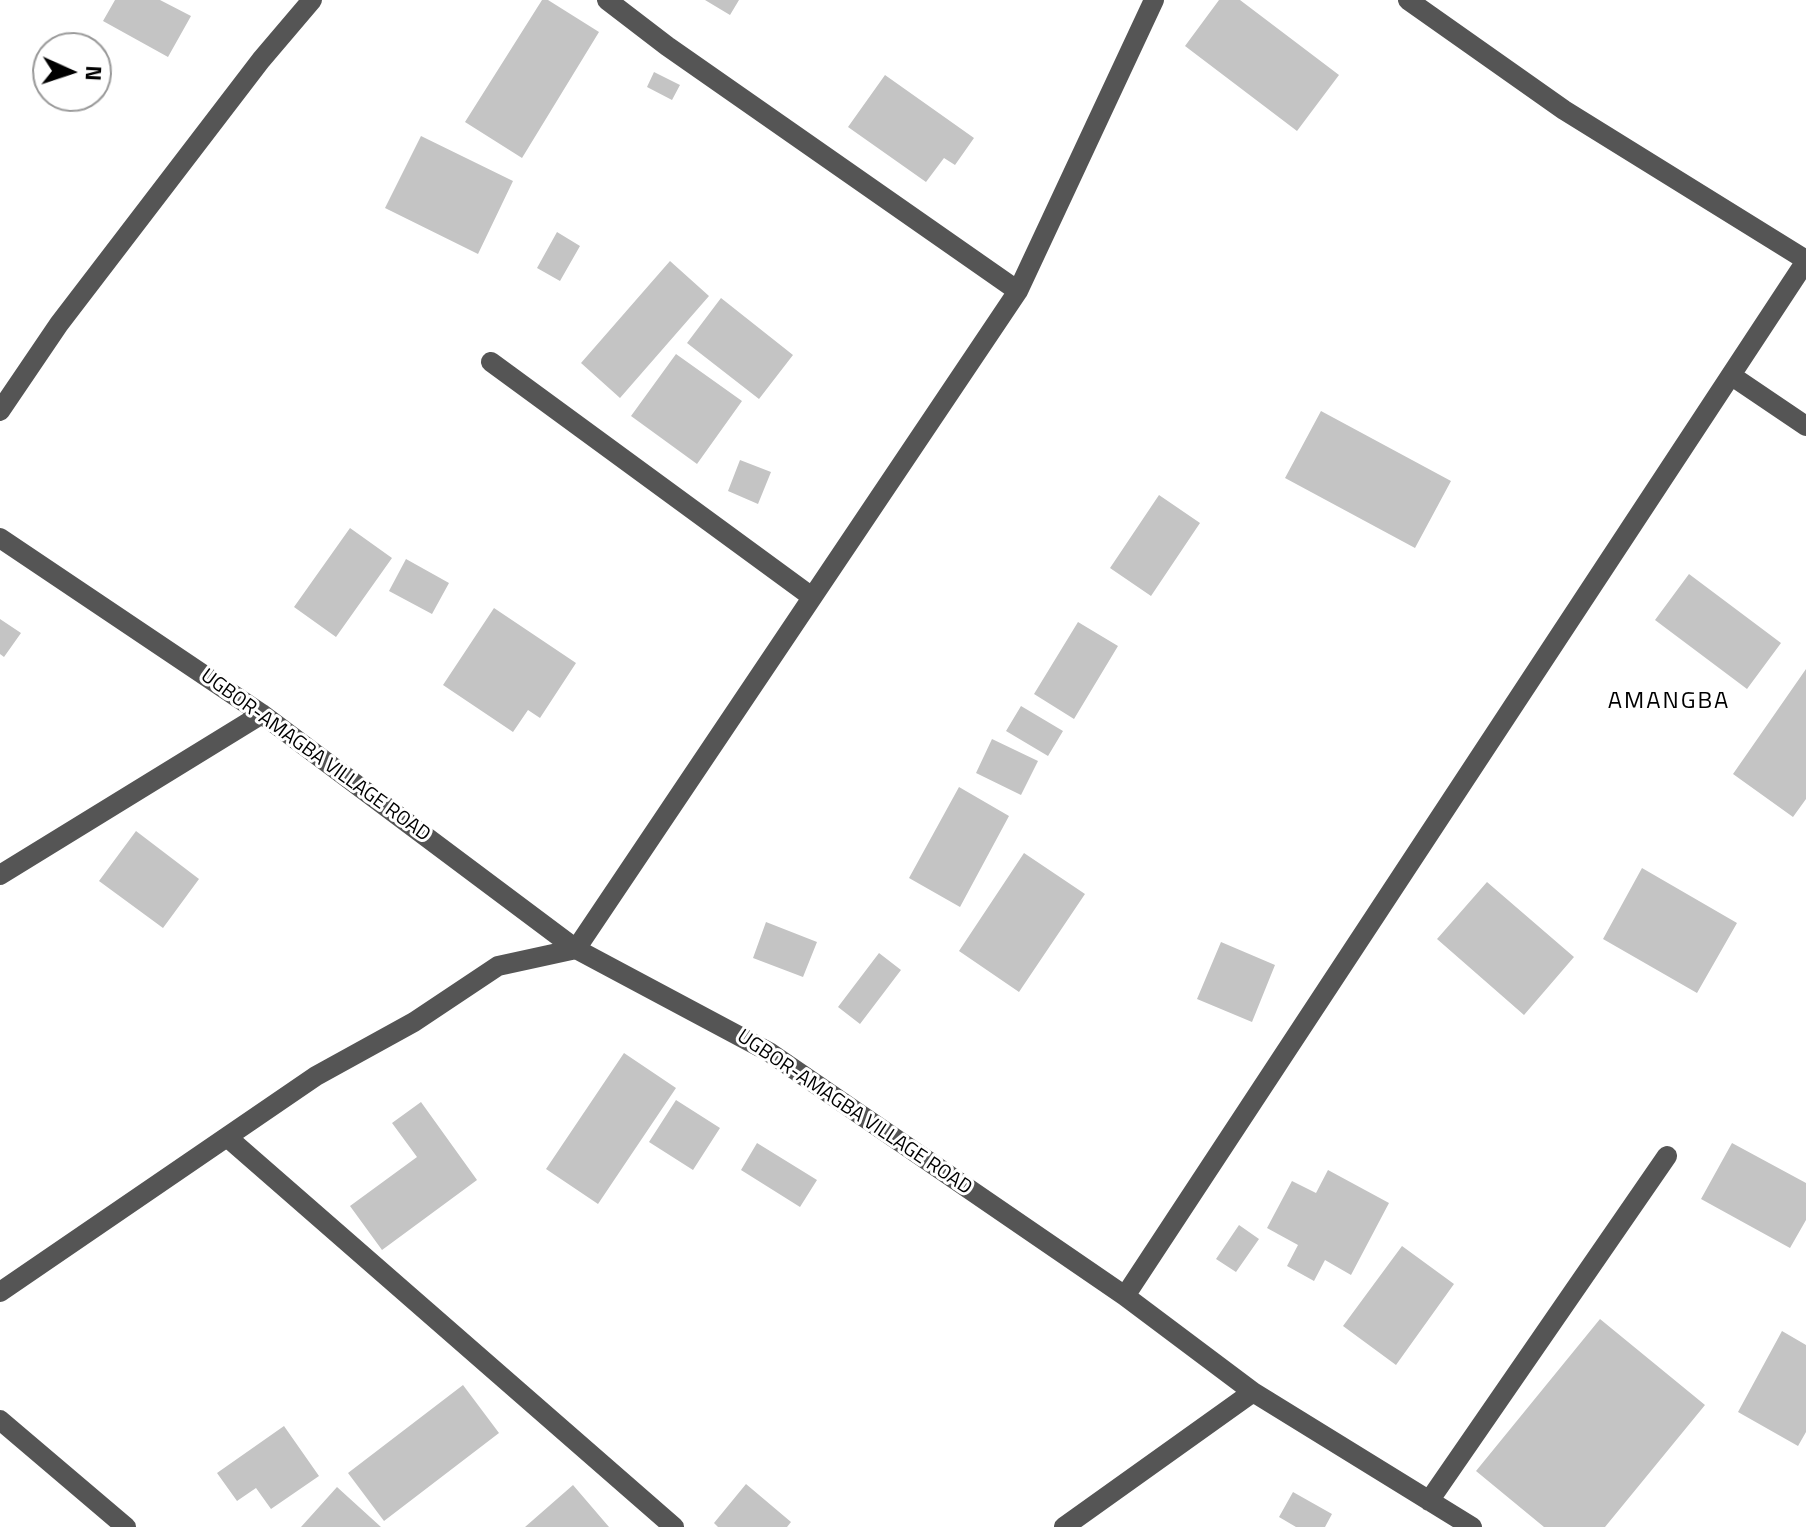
<!DOCTYPE html>
<style>
body{margin:0}
#map{position:relative;width:1806px;height:1527px;overflow:hidden;background:#fff;font-family:"Titillium Web",sans-serif}
canvas{display:block}
.north{position:absolute;left:32px;top:32px;width:80px;height:80px;box-sizing:border-box;background:#fff;border:2px solid #999;border-radius:50%;rotate:93deg;font-size:22px;font-weight:700;line-height:32px;text-align:center;color:#000}
.north::after{content:'';display:block;margin:auto;width:28px;height:36px;background:#000;clip-path:polygon(50% 0,100% 100%,50% 72%,0 100%)}
</style>
<div id="map">
<canvas width="1806" height="1527"></canvas>
<div class="north">N</div>
</div>
<script>
const context = document.querySelector('canvas').getContext('2d');
context.lineJoin = 'round';
function fill(path, color) { context.fillStyle = color; context.fill(path, 'evenodd'); }
function stroke(path, color, width, dash) { context.strokeStyle = color; context.lineWidth = width; context.lineCap = dash ? 'butt' : 'round'; context.setLineDash(dash || []); context.stroke(path); }
function drawText(font, color, halo, rows, align = 'center') {
  context.font = font + ' "Titillium Web",sans-serif'; context.lineWidth = 6; context.setLineDash([]); context.textBaseline = 'middle'; context.strokeStyle = halo; context.fillStyle = color; for (const [text, x, y, turn = 0] of rows) {
    context.save(); context.translate(x, y); context.rotate((+turn || 0) * Math.PI / 180); context.textAlign = isNaN(turn) ? turn : align; if (halo) context.strokeText(text, 0, 0); context.fillText(text, 0, 0); context.restore();
  }
}
fill(new Path2D(`
 M 115,0 L 160,0 L 191,16 L 168,57 L 103,21 Z
 M 542,0 L 548,0 L 599,32 L 522,158 L 465,122 Z
 M 705,0 L 739,0 L 730,15 Z
 M 1219,0 L 1240,0 L 1339,75 L 1297,131 L 1185,46 Z
 M 654,72 L 680,85 L 672,100 L 647,87 Z
 M 885,75 L 974,138 L 955,165 L 944,158 L 926,182 L 848,127 Z
 M 421,136 L 513,181 L 478,254 L 385,208 Z
 M 557,232 L 580,246 L 560,281 L 537,268 Z
 M 670,261 L 709,296 L 620,398 L 581,363 Z
 M 721,298 L 793,355 L 759,399 L 687,343 Z
 M 676,354 L 742,401 L 697,464 L 631,416 Z
 M 1321,411 L 1451,481 L 1415,548 L 1285,478 Z
 M 740,460 L 771,472 L 758,504 L 728,491 Z
 M 1159,495 L 1200,523 L 1151,596 L 1110,568 Z
 M 350,528 L 392,558 L 336,637 L 294,607 Z
 M 406,559 L 449,583 L 432,614 L 389,591 Z
 M 1689,574 L 1781,643 L 1747,689 L 1655,620 Z
 M 494,608 L 576,663 L 540,718 L 528,710 L 513,732 L 443,685 Z
 M 0,619 L 21,633 L 4,657 L 0,654 Z
 M 1078,622 L 1118,646 L 1074,719 L 1034,694 Z
 M 1806,669 L 1806,799 L 1793,817 L 1733,774 Z
 M 1021,706 L 1063,731 L 1048,756 L 1006,731 Z
 M 992,739 L 1038,761 L 1021,795 L 976,773 Z
 M 959,787 L 1009,816 L 960,907 L 909,878 Z
 M 136,831 L 199,879 L 163,928 L 99,881 Z
 M 1024,853 L 1085,894 L 1019,992 L 959,951 Z
 M 1642,868 L 1737,923 L 1697,993 L 1603,939 Z
 M 1487,882 L 1574,957 L 1524,1015 L 1437,939 Z
 M 766,922 L 817,942 L 803,977 L 753,958 Z
 M 1221,942 L 1275,965 L 1252,1022 L 1197,999 Z
 M 879,953 L 901,970 L 860,1024 L 838,1007 Z
 M 624,1053 L 676,1088 L 598,1204 L 546,1169 Z
 M 676,1100 L 720,1128 L 693,1170 L 649,1142 Z
 M 421,1102 L 477,1180 L 382,1250 L 350,1206 L 417,1157 L 392,1123 Z
 M 757,1143 L 817,1180 L 800,1207 L 741,1170 Z
 M 1732,1143 L 1806,1183 L 1806,1220 L 1790,1248 L 1701,1199 Z
 M 1328,1170 L 1389,1203 L 1351,1275 L 1325,1260 L 1314,1281 L 1287,1266 L 1298,1245 L 1267,1228 L 1292,1181 L 1316,1193 Z
 M 1239,1225 L 1259,1239 L 1236,1272 L 1216,1259 Z
 M 1402,1246 L 1454,1284 L 1396,1365 L 1343,1326 Z
 M 1600,1319 L 1705,1405 L 1605,1527 L 1544,1527 L 1476,1471 Z
 M 1782,1331 L 1806,1345 L 1806,1432 L 1798,1446 L 1738,1412 Z
 M 463,1385 L 499,1433 L 384,1521 L 348,1473 Z
 M 284,1426 L 319,1476 L 271,1509 L 256,1488 L 237,1501 L 217,1473 Z
 M 746,1484 L 791,1522 L 787,1527 L 718,1527 L 714,1523 Z
 M 573,1485 L 609,1527 L 525,1527 Z
 M 337,1487 L 381,1527 L 301,1527 Z
 M 1293,1492 L 1332,1514 L 1325,1527 L 1296,1527 L 1279,1517 Z`), '#c4c4c4');
stroke(new Path2D(`
 M 607,0 L 667,46 L 1018,291
 M 1408,0 L 1564,110 L 1806,260
 M 491,362 L 812,597
 M 1732,376 L 1806,426
 M 0,411 L 59,324 L 261,60 L 312,0
 M 0,538 L 262,714 L 576,949 L 769,1052 L 1125,1296 L 1253,1392 L 1472,1527
 M 0,875 L 262,714
 M 227,1137 L 674,1527
 M 0,1292 L 316,1076 L 414,1022 L 498,966 L 576,949 L 1018,291 L 1154,0
 M 1125,1296 L 1806,261
 M 0,1420 L 126,1527
 M 1429,1501 L 1667,1156
 M 1064,1527 L 1253,1392`), '#555', 20);
drawText('20px', '#000', '#fff', [
 ["UGBOR-AMAGBA VILLAGE ROAD",315,756,36],
 ["UGBOR-AMAGBA VILLAGE ROAD",854,1113,34]
]);
context.letterSpacing = '2px';
drawText('24px', '#000', '#fff', [
 ["AMANGBA",1669,702]
]);
context.letterSpacing = '0px';
</script>
